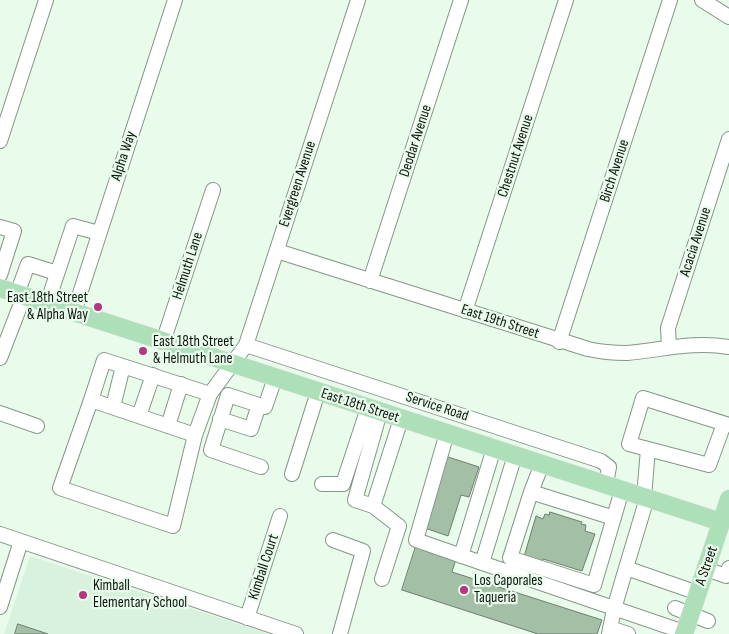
<!DOCTYPE html>
<style>
body{margin:0}
canvas{display:block;background:#e9fcec}
</style>
<canvas width="729" height="634"></canvas>
<script>
const context = document.querySelector('canvas').getContext('2d');
context.lineJoin = 'round';
function fill(path, color) { context.fillStyle = color; context.fill(path, 'evenodd'); }
function stroke(path, color, width, dash) { context.strokeStyle = color; context.lineWidth = width; context.lineCap = dash ? 'butt' : 'round'; context.setLineDash(dash || []); context.stroke(path); }
function drawText(font, color, halo, rows, align = 'center') {
  context.font = font + ' "Sofia Sans Condensed",sans-serif'; context.lineWidth = 4.5; context.setLineDash([]); context.textBaseline = 'middle'; context.strokeStyle = halo; context.fillStyle = color; for (const [text, x, y, turn = 0] of rows) {
    context.save(); context.translate(x, y); context.rotate((+turn || 0) * Math.PI / 180); context.textAlign = isNaN(turn) ? turn : align; if (halo) context.strokeText(text, 0, 0); context.fillText(text, 0, 0); context.restore();
  }
}
fill(new Path2D(`
 M 30,556 L 269,634 L 4,634 Z`), '#d9f2dd');
const building = new Path2D(`
 M 445,456 L 479,467 L 469,497 L 461,495 L 448,536 L 422,527 Z
 M 550,512 L 582,522 L 581,524 L 586,525 L 585,531 L 595,534 L 582,571 L 543,559 L 541,565 L 523,560 L 536,516 L 543,519 L 545,514 L 549,515 Z
 M 416,546 L 456,559 L 452,572 L 602,620 L 597,634 L 538,634 L 402,590 Z
 M 18,624 L 48,634 L 15,634 Z`);
fill(building, '#a3c0a7');
stroke(building, '#6e7e70', 1);
const minor = new Path2D(`
 M 702,0 L 729,17
 M 0,141 L 46,0
 M 0,227 L 14,231 L 0,275
 M 277,251 L 588,349 C 601,352 614,353 627,353 C 661,350 695,341 729,347
 M 370,281 L 461,0
 M 17,294 L 28,264 L 57,273
 M 47,304 L 73,226 L 99,233
 M 465,311 L 566,0
 M 74,312 L 175,0
 M 163,342 L 213,190
 M 559,342 L 670,0
 M 246,345 L 601,461 L 609,467 L 606,484
 M 669,347 L 668,328 L 729,139
 M 0,358 L 24,296
 M 91,400 L 104,360 L 210,394
 M 113,407 L 123,366
 M 380,412 L 355,500 L 373,506 L 401,419
 M 0,413 L 37,426
 M 139,416 L 153,375
 M 220,419 L 251,429 L 259,405
 M 724,424 L 709,465 L 629,444 L 643,398 L 729,425
 M 168,426 L 181,384
 M 447,433 L 416,540 L 482,563
 M 195,435 L 173,526 L 60,488 L 91,400 L 195,435 L 210,394 L 246,345 L 358,0
 M 515,455 L 482,563 L 684,632
 M 261,467 L 211,450 L 228,395 L 265,407 L 275,378
 M 292,474 L 318,392
 M 322,484 L 343,484 L 368,408
 M 531,492 L 542,464
 M 644,497 L 648,449
 M 647,498 L 626,568 L 698,593
 M 373,506 L 399,526 L 382,579
 M 614,518 L 531,492 L 510,558 L 594,585 L 622,490
 M 0,534 L 296,634
 M 333,540 L 363,551 L 340,634
 M 461,556 L 494,448
 M 706,569 L 726,576 L 729,568
 M 0,607 L 21,541
 M 675,608 L 708,621
 M 247,618 L 280,516
 M 610,628 L 628,634
 M 609,634 L 614,609 L 626,568`);
const major = new Path2D(`
 M 0,288 L 721,522
 M 684,634 L 729,499`);
stroke(minor, '#859688', 16);
stroke(major, '#e2e3e2', 19);
stroke(minor, '#fff', 14);
stroke(major, '#ade0b9', 18);
for (const [x, y, r, color] of [
 [98,307,5,"#b73681"],
 [143,351,5,"#b73681"],
 [464,590,5,"#b73681"],
 [83,595,5,"#b73681"]
]) { const dot = new Path2D(); dot.arc(x, y, r, 0, 2 * Math.PI); context.fillStyle = color; context.fill(dot); stroke(dot, '#e9fcec', 2); }
drawText('15px', '#0e140f', '#e9fcec', [
 ["Deodar Avenue",416,141,-72],
 ["Alpha Way",124,156,-72],
 ["Chestnut Avenue",516,156,-72],
 ["Birch Avenue",615,171,-72],
 ["Evergreen Avenue",298,184,-72],
 ["Acacia Avenue",696,242,-72],
 ["Helmuth Lane",188,266,-72],
 ["East 19th Street",500,322,18],
 ["East 18th Street",360,406,18],
 ["Service Road",437,407,18],
 ["A Street",707,566,-71],
 ["Kimball Court",264,567,-72]
]);
drawText('15px', '#0e140f', '#e9fcec', [
 ["East 18th Street",88,298,"right"],
 ["& Alpha Way",88,315,"right"],
 ["East 18th Street",153,342],
 ["& Helmuth Lane",153,359],
 ["Los Caporales",474,581],
 ["Taqueria",474,598],
 ["Kimball",93,586],
 ["Elementary School",93,603]
], 'left');
</script>
